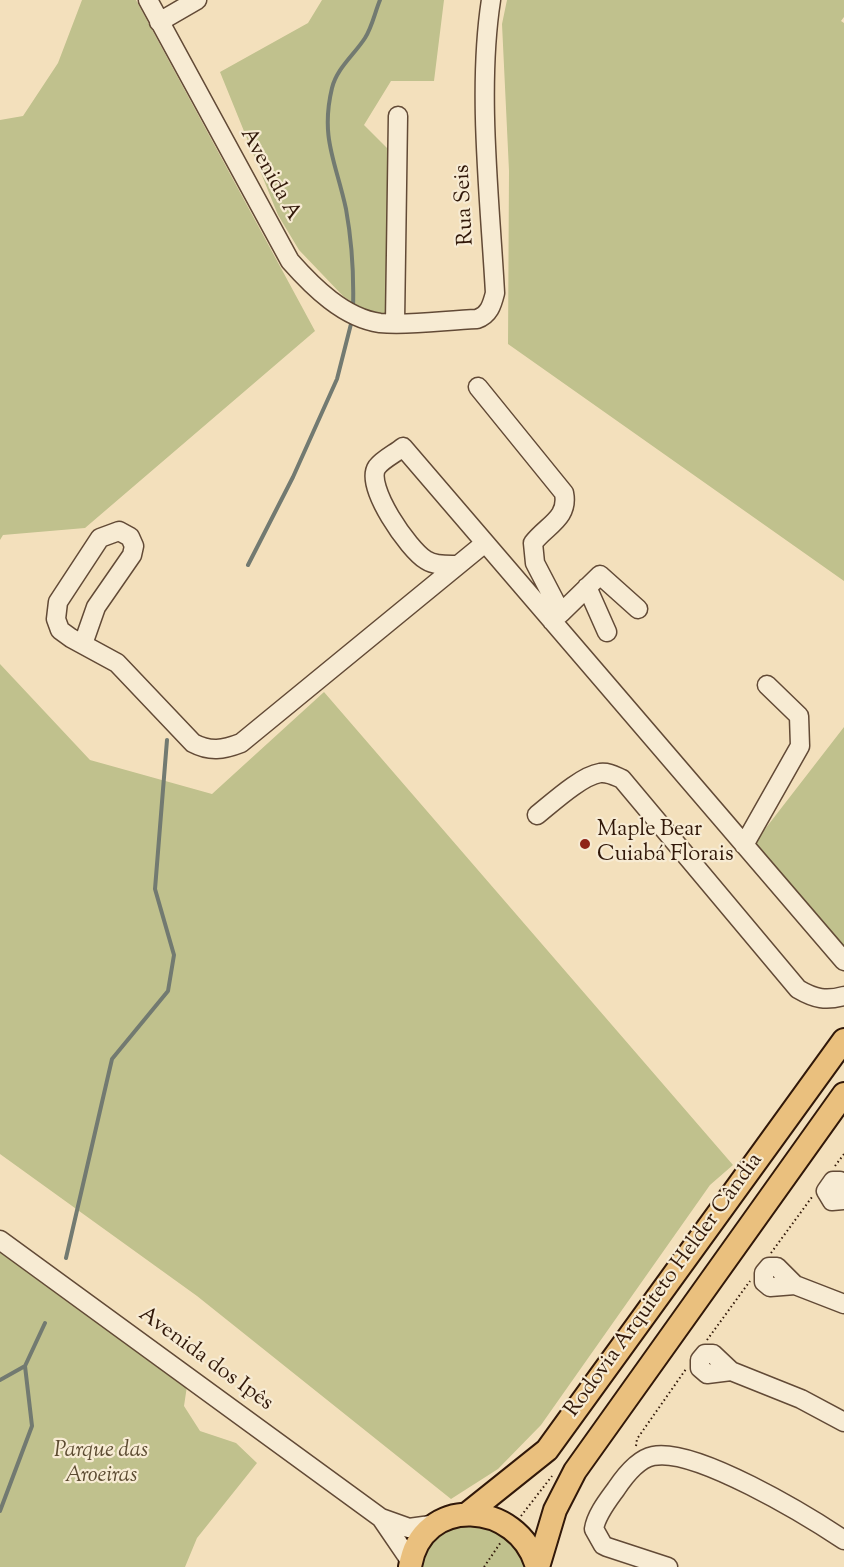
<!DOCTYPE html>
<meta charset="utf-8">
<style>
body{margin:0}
canvas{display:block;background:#f3e0bc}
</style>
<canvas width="844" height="1567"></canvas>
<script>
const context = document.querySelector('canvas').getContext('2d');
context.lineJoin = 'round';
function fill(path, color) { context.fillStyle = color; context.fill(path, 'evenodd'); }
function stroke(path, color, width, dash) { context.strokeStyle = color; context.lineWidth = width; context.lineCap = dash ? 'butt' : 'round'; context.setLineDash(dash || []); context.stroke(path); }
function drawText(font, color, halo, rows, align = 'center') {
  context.font = font + ' "Sorts Mill Goudy",serif'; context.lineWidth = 4.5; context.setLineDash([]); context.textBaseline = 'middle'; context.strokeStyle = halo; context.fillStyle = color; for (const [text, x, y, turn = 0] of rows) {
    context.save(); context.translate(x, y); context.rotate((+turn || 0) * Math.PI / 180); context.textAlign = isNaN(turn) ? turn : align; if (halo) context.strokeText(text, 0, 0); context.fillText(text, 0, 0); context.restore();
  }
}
fill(new Path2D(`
 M 82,0 L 136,0 L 315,331 L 85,528 L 3,535 L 0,540 L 0,120 L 23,116 L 58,63 Z
 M 322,0 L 444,0 L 434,81 L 391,81 L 364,125 L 391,152 L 387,314 L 363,310 L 343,296 L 299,250 L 278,215 L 220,72 L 308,23 Z
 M 507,0 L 844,0 L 844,17 L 841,21 L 844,23 L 844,581 L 508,344 L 509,171 L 502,24 Z
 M 0,664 L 90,760 L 212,794 L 324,692 L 733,1165 L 710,1185 L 541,1425 L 498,1469 L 451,1499 L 197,1296 L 0,1154 Z
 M 844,727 L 844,950 L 755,848 L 755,842 Z
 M 0,1249 L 187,1386 L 184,1406 L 200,1431 L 236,1443 L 257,1463 L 197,1538 L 185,1567 L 0,1567 Z
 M 478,1522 L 514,1541 L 526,1567 L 418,1567 C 429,1534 446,1527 478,1522 Z`), '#c0c18d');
stroke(new Path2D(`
 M 353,309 C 354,275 352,242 346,209 C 336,162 320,138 332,88 C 337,68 354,55 365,38 C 372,27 375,12 380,0
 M 248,565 L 293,477 L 337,379 L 352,320
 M 66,1258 L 112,1059 L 168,991 L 174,955 L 155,889 L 167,740
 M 0,1380 L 25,1366
 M 0,1511 L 32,1426 L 25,1366 L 45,1323`), '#727a71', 4);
const minor = new Path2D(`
 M 148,0 L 290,261 C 313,287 344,318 380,323 C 410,326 446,320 477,319 C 489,315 492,305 495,293 C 490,201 477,90 491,0
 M 159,22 L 197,0
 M 395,322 L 398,116
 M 478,387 L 564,493 C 569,518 547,525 533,543 L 535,563 L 561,613 L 552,621
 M 458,565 C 448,565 435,566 426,560 C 409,550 364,486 377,467 C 383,459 396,453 403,447 L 844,961
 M 587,587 L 607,632
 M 561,613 L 600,575 L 638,609
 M 83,644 L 96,607 L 132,555 L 134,546 L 130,537 L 119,531 L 100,538 L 58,602 L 56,619 L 60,630 L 71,638 L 117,663 L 193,743 C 210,752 223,750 241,743 L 485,543
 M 537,815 C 552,803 581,776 600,773 C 609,772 615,776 622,779 L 798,989 C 815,999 826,1001 844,996
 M 744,845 L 800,746 L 799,716 L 767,685
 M 844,1186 L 840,1181 L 833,1181 L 826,1191 L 832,1201 L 844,1200
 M 0,1240 L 381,1518
 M 795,1285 L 770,1287 L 764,1282 L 764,1273 L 769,1267 L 777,1267 L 795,1285 L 844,1304
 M 731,1371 L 707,1374 L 700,1368 L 700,1360 L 705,1354 L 713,1354 L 731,1371 L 801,1399 L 844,1422
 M 411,1562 L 381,1518 L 409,1528 L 438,1524
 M 668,1567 L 607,1547 L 603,1545 L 594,1529 C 596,1515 608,1500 616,1489 C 624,1477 638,1459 653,1456 C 695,1447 808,1516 844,1540`);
const major = new Path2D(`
 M 467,1514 L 547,1450 L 844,1040
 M 410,1567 C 421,1494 519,1500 537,1567
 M 538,1567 L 555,1510 L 575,1471 L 844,1094`);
stroke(minor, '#624a36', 21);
stroke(major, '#311809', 26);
stroke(new Path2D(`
 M 835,1166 L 844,1154
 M 771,1253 L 812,1197
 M 707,1340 L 750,1281
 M 636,1446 L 637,1439 L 686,1369
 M 521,1516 L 552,1476
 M 484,1567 L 501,1542`), '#311809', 2, [1.5, 3]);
stroke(minor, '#f7ebd3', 18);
stroke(major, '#eac07e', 22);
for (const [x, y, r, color] of [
 [585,844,6,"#8f2418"]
]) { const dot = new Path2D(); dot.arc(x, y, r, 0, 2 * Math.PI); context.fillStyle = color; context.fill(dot); stroke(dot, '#f7ebd3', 2); }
drawText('22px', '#311809', '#f7ebd3', [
 ["Avenida A",269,175,61],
 ["Rua Seis",466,205,-93],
 ["Rodovia Arquiteto Helder Cândia",665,1286,-54],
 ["Avenida dos Ipês",205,1360,36]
]);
drawText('22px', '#311809', '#f7ebd3', [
 ["Maple Bear",597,831],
 ["Cuiabá Florais",597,856]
], 'left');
drawText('italic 22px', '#5c4b31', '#f7ebd3', [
 ["Parque das",101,1452],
 ["Aroeiras",101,1477]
]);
</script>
